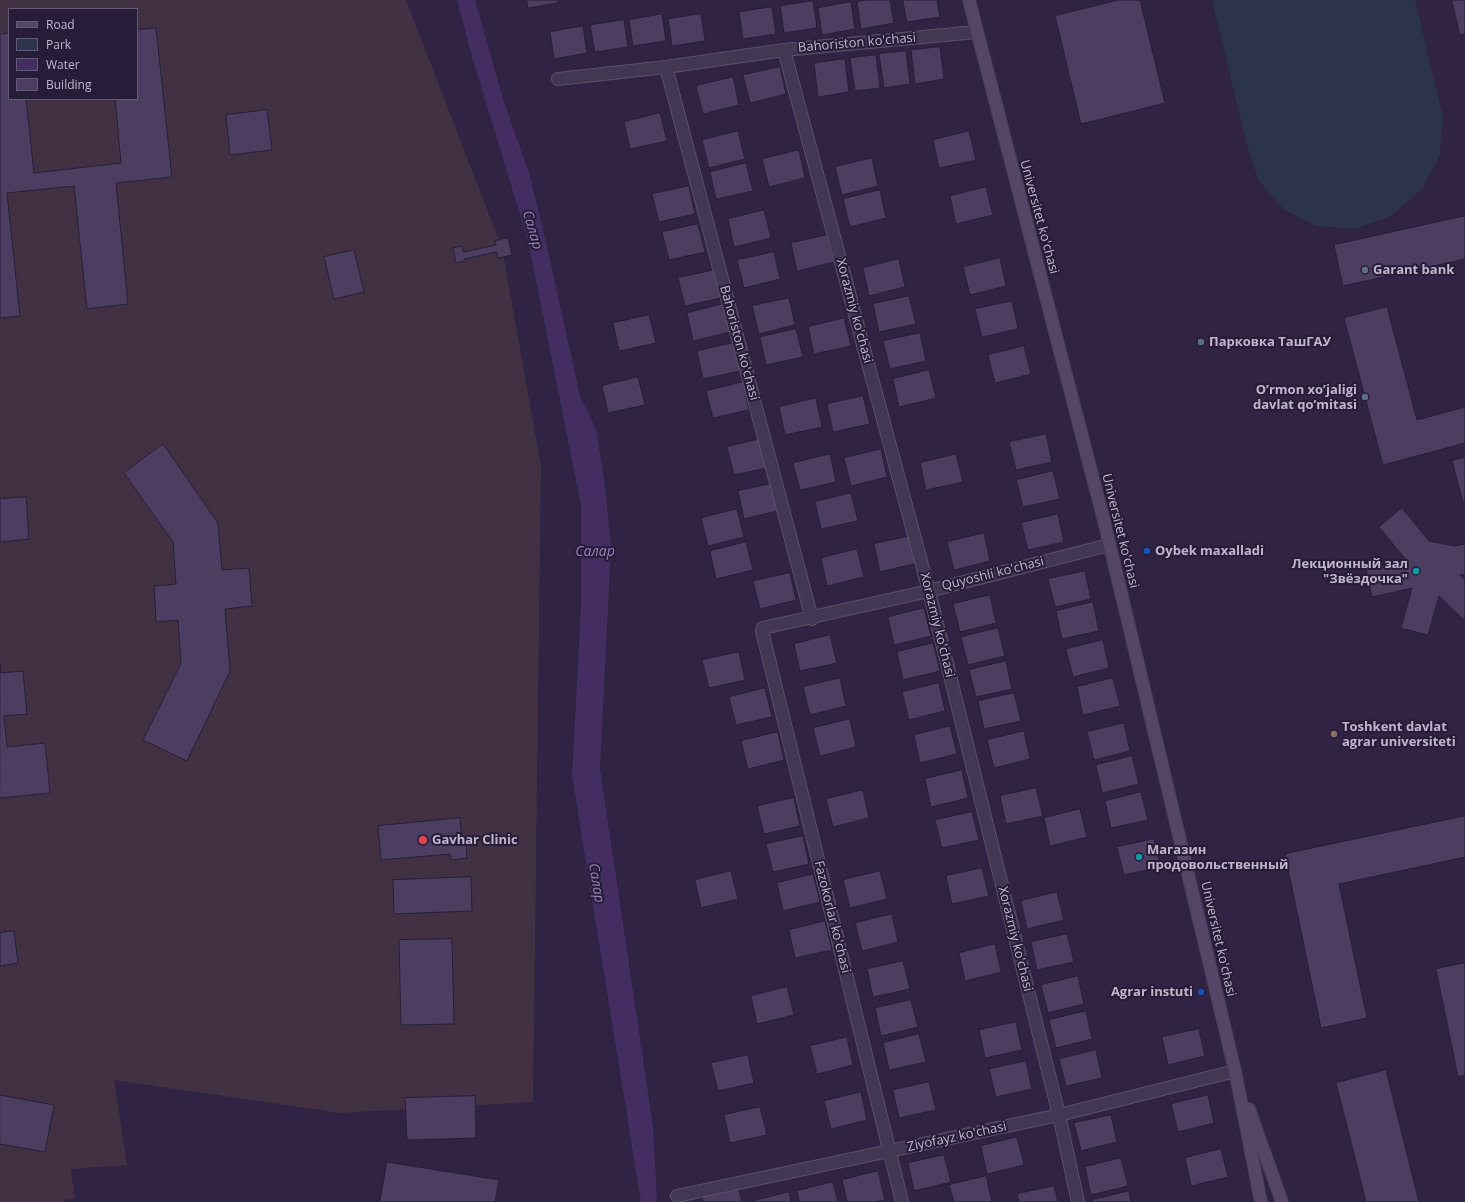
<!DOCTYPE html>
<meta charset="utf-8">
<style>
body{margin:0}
#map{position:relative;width:1465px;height:1202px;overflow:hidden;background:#302343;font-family:"Open Sans",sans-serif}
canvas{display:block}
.legend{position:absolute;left:8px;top:8px;width:130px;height:92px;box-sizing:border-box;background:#281d38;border:1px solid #655a74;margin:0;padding:5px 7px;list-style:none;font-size:12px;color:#c0b5cd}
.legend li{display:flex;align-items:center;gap:8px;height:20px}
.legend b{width:20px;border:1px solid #655a74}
</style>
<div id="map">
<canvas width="1465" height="1202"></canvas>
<ul class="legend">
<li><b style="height:5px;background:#554566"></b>Road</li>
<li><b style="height:11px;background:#2c334d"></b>Park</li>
<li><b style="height:11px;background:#432d61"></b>Water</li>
<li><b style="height:11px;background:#4c3d61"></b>Building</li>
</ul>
</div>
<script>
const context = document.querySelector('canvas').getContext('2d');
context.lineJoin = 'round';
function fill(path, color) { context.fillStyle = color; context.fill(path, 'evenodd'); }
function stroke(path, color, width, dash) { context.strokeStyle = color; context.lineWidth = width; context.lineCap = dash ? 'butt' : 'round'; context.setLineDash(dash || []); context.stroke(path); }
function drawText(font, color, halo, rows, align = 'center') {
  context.font = font + ' "Open Sans",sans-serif'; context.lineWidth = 4; context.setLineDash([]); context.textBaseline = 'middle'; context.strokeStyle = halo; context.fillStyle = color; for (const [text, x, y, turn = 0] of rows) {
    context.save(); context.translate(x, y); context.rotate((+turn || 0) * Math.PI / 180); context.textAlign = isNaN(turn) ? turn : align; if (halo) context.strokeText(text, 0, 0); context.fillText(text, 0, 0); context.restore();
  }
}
fill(new Path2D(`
 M 0,0 L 406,0 L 502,248 L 541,466 L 533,1102 L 340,1113 L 114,1080 L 127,1165 L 71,1169 L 75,1199 L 64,1200 L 64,1202 L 0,1202 ZM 9,9 L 137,9 L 137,99 L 9,99 Z`), '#423143');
fill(new Path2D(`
 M 1212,0 L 1415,0 L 1443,117 L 1440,155 L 1422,189 L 1391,216 L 1354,229 L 1316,226 L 1283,209 L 1258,180 L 1247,145 Z`), '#2c334d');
fill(new Path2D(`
 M 457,0 L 475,0 L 503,99 L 530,176 L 549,255 L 580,396 L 596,429 L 605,485 L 611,547 L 600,769 L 653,1126 L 657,1202 L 641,1202 L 572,776 L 581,606 L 581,505 L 528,241 L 473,60 Z`), '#432d61');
const building = new Path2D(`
 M 527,0 L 557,0 L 558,3 L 528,8 Z
 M 867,0 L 890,0 L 894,23 L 861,29 L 857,2 Z
 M 903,0 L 937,0 L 940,17 L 907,22 Z
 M 1119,0 L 1140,0 L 1165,103 L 1081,124 L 1055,16 Z
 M 1452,0 L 1465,0 L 1465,34 L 1460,35 Z
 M 813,1 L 817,28 L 784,33 L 780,6 Z
 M 851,2 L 855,29 L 822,35 L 818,8 Z
 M 772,7 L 776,34 L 743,39 L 739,12 Z
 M 662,14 L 666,41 L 633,46 L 629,20 Z
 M 701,14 L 705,41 L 672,46 L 668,19 Z
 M 624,20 L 628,47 L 595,52 L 590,25 Z
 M 583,26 L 587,53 L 554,59 L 550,32 Z
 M 156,28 L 172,177 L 116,183 L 128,304 L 87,309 L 74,186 L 7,193 L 20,316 L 0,318 L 0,34 L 9,33 L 9,99 L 26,99 L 34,173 L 121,163 L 115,99 L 137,99 L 137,30 Z
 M 940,47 L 944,79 L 915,84 L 911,50 Z
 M 906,51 L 910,84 L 884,88 L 879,54 Z
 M 876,55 L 880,88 L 855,91 L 850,58 Z
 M 845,59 L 849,92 L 818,97 L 814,63 Z
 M 780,67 L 786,94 L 750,103 L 743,75 Z
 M 733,77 L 739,105 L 703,114 L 696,86 Z
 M 267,110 L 272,150 L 230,155 L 226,115 Z
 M 660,113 L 667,141 L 630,149 L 624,122 Z
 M 738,131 L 745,159 L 709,168 L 702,140 Z
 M 969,131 L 976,160 L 939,168 L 933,140 Z
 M 799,150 L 805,178 L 769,187 L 762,159 Z
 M 872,158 L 878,186 L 842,195 L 835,167 Z
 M 746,163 L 753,191 L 716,199 L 710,172 Z
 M 689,186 L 695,214 L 659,222 L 652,194 Z
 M 986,187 L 993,215 L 956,224 L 950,196 Z
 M 880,190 L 886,218 L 850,227 L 843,199 Z
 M 764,210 L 771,238 L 734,247 L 728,219 Z
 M 1465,216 L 1465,259 L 1343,286 L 1334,245 Z
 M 698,224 L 705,252 L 669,260 L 662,232 Z
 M 827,235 L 834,262 L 797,271 L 791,243 Z
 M 508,238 L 512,255 L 498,258 L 497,252 L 464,259 L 465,261 L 456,263 L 453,248 L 462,246 L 463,252 L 496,245 L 495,241 Z
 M 354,250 L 364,292 L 334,299 L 324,257 Z
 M 774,252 L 780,279 L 744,288 L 737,260 Z
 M 1000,258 L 1006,286 L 970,295 L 963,267 Z
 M 899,259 L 905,287 L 869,296 L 863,268 Z
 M 715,270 L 721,298 L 685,306 L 678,278 Z
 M 909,296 L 916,324 L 879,332 L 873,304 Z
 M 789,298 L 795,325 L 759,334 L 752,306 Z
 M 1012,301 L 1018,329 L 982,337 L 975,309 Z
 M 723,304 L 730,332 L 693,341 L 687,313 Z
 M 1387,307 L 1417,420 L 1465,407 L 1465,443 L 1383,465 L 1344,318 Z
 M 649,315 L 656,343 L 619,351 L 613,323 Z
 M 844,318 L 851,346 L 814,354 L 808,327 Z
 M 796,329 L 803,357 L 766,365 L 760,337 Z
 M 920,333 L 926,361 L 890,369 L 883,341 Z
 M 733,343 L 740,371 L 703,379 L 697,351 Z
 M 1024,346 L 1031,374 L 995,383 L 988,355 Z
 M 929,370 L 936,398 L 899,407 L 893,379 Z
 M 638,377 L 645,405 L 608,413 L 602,386 Z
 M 743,382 L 749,410 L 713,418 L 706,391 Z
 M 863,396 L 870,424 L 833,432 L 827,404 Z
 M 816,398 L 822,427 L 785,435 L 779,407 Z
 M 1046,434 L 1052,462 L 1016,470 L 1009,442 Z
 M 764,438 L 771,467 L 734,475 L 727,447 Z
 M 163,444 L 218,523 L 222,570 L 249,568 L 252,606 L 225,609 L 230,671 L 187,761 L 143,740 L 181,663 L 178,620 L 156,622 L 154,586 L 176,584 L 173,542 L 124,473 Z
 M 881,449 L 887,477 L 851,486 L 844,458 Z
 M 830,454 L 836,482 L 800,490 L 793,463 Z
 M 956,454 L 963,482 L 926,490 L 920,463 Z
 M 1465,457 L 1465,501 L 1463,502 L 1452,461 Z
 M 1053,471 L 1060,499 L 1023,507 L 1016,480 Z
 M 774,483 L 781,510 L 744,519 L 738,491 Z
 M 851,493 L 858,521 L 821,529 L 815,502 Z
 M 26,497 L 29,539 L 0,542 L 0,499 Z
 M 1402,508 L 1429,541 L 1454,546 L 1465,544 L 1465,574 L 1460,575 L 1465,580 L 1465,621 L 1439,596 L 1428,635 L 1401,628 L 1412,588 L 1372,597 L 1366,568 L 1406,560 L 1379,527 Z
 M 737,509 L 744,537 L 708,546 L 701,518 Z
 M 1058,514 L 1064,542 L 1028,550 L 1021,523 Z
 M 984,533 L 990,561 L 954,570 L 947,542 Z
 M 910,536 L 917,563 L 880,572 L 874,544 Z
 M 746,542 L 753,570 L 716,579 L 710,551 Z
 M 857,549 L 864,577 L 827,586 L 821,558 Z
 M 1085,571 L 1091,599 L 1055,607 L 1048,579 Z
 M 790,573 L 796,600 L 760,609 L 753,581 Z
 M 990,595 L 996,623 L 960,632 L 953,604 Z
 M 1093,602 L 1099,631 L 1062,639 L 1056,611 Z
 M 924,608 L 931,636 L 894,645 L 888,617 Z
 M 998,628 L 1005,656 L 968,665 L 961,637 Z
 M 830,635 L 837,663 L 800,671 L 794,644 Z
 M 1103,640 L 1109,668 L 1073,677 L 1066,649 Z
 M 933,643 L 940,671 L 903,680 L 897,652 Z
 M 739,652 L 745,680 L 709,688 L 702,660 Z
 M 1006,661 L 1012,689 L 976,697 L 969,670 Z
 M 0,663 L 1,673 L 23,671 L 27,714 L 4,716 L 7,747 L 45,743 L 50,793 L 0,798 Z
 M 840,678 L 846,706 L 810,715 L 803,687 Z
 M 1113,678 L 1120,706 L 1083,715 L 1077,687 Z
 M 939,683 L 945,711 L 909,720 L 902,692 Z
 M 765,688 L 772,717 L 736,725 L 729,697 Z
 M 1014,693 L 1021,721 L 984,729 L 978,701 Z
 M 850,719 L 856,747 L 820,756 L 813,728 Z
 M 1124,723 L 1130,751 L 1094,760 L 1087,732 Z
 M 950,726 L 957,754 L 920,763 L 914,735 Z
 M 1024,731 L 1030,759 L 994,768 L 987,740 Z
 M 778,732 L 784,760 L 748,769 L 741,741 Z
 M 1132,756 L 1139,784 L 1102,793 L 1096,765 Z
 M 962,770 L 968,798 L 931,807 L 925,779 Z
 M 1036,788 L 1043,816 L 1006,824 L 1000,796 Z
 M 863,790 L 869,818 L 833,827 L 826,799 Z
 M 1141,792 L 1148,820 L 1111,828 L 1105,801 Z
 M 794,798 L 800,826 L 764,834 L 757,806 Z
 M 1080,809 L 1087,837 L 1050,846 L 1044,818 Z
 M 972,812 L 979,840 L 942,848 L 935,820 Z
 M 1465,816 L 1465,857 L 1339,884 L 1367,1018 L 1321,1028 L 1285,854 Z
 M 460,818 L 462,841 L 466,840 L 467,858 L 451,860 L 450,854 L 381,860 L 378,826 Z
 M 803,836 L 809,864 L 773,872 L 766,844 Z
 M 1154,839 L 1160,867 L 1124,875 L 1117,847 Z
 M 982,868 L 989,896 L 952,904 L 946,876 Z
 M 731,871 L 738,899 L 701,908 L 695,880 Z
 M 880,871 L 887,899 L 850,908 L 843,880 Z
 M 813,874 L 820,902 L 783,911 L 777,883 Z
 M 471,877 L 472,911 L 394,914 L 393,880 Z
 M 1057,892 L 1064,920 L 1027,929 L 1021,901 Z
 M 892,914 L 898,942 L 862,951 L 855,923 Z
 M 825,921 L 832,950 L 795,958 L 789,930 Z
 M 14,931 L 18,963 L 0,966 L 0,933 Z
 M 1067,934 L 1074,962 L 1037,970 L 1031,942 Z
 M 452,939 L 454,1024 L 401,1025 L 399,940 Z
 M 995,944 L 1001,972 L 965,981 L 959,953 Z
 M 903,961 L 910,989 L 873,997 L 867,969 Z
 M 1465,963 L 1465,1075 L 1458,1077 L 1436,969 Z
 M 1078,976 L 1084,1004 L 1048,1013 L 1041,985 Z
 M 787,987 L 794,1015 L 757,1024 L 751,996 Z
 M 911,1000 L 918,1027 L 881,1036 L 875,1008 Z
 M 1086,1011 L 1092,1039 L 1056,1048 L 1049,1020 Z
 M 1016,1022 L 1022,1050 L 985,1058 L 979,1030 Z
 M 1199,1029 L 1205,1056 L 1168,1065 L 1162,1037 Z
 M 919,1034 L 926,1062 L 889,1070 L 883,1043 Z
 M 847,1037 L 853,1065 L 817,1074 L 810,1046 Z
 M 1096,1050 L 1102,1078 L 1066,1086 L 1059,1059 Z
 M 748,1055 L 754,1083 L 718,1091 L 711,1063 Z
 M 1026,1061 L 1032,1089 L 996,1097 L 989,1069 Z
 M 1386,1070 L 1419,1202 L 1366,1202 L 1336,1083 Z
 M 929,1082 L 936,1110 L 899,1118 L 893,1090 Z
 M 861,1092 L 867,1120 L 831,1129 L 824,1101 Z
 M 0,1095 L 54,1105 L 45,1152 L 0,1144 Z
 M 1208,1095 L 1214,1123 L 1178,1132 L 1171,1104 Z
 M 475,1096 L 476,1138 L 407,1140 L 405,1098 Z
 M 760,1107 L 767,1135 L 730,1143 L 724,1115 Z
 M 1111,1115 L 1117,1142 L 1081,1151 L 1074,1123 Z
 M 1017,1137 L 1024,1165 L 987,1174 L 981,1146 Z
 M 1221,1149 L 1228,1177 L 1191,1186 L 1185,1158 Z
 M 944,1155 L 951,1182 L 914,1191 L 908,1163 Z
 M 1121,1158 L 1128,1186 L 1091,1195 L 1085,1167 Z
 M 387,1162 L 499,1180 L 495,1202 L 380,1202 Z
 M 878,1171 L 885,1200 L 874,1202 L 847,1202 L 842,1180 Z
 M 986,1176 L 992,1202 L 954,1202 L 949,1185 Z
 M 833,1182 L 838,1202 L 799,1202 L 797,1191 Z
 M 738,1186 L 742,1202 L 703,1202 L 702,1195 Z
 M 1054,1186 L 1058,1202 L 1019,1202 L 1017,1194 Z
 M 1129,1191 L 1131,1202 L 1093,1202 L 1092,1200 Z
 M 789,1192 L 791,1202 L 753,1202 L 753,1201 Z`);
fill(building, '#4c3d61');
stroke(building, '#2a1f3a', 1);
const street = new Path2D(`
 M 784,50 L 929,591 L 1059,1115 L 1078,1202
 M 666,67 L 812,619
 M 558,79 L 666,67 L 784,50 L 976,32
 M 677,1196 L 1059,1115 L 1235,1071
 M 902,1202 L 762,631 L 763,628 L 929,591 L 1109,545`);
const secondary = new Path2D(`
 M 969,0 L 1104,521 L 1235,1071 L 1261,1202
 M 1249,1109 L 1282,1202`);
stroke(street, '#5b506a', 14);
stroke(secondary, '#473c56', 14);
stroke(street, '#433853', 12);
stroke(secondary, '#554566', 12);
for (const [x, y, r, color] of [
 [1365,270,4,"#5c6f8a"],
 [1201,342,4,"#5c6f8a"],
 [1365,397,4,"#5c6f8a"],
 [1147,551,4,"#1a4fb4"],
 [1416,571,4,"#0f9aa8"],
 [1334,734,4,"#8d6e63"],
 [423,840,5,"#e0444e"],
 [1139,857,4,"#0f9aa8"],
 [1201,992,4,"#1a4fb4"]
]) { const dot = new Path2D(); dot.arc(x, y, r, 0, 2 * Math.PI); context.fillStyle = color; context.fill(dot); stroke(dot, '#281d38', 1.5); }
drawText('13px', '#c0b5cd', '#281d38', [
 ["Bahoriston ko'chasi",857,43,-5],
 ["Universitet ko'chasi",1039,217,75],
 ["Xorazmiy ko'chasi",854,311,75],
 ["Bahoriston ko'chasi",739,343,75],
 ["Universitet ko'chasi",1120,531,76],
 ["Quyoshli ko'chasi",993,574,-14],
 ["Xorazmiy ko'chasi",937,625,76],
 ["Fazokorlar ko'chasi",832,917,76],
 ["Xorazmiy ko'chasi",1015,939,76],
 ["Universitet ko'chasi",1218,939,77],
 ["Ziyofayz ko'chasi",957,1137,-12]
]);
drawText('bold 13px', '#c0b5cd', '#281d38', [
 ["Garant bank",1373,270],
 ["Парковка ТашГАУ",1209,342],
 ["O’rmon xo’jaligi",1357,390,"right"],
 ["davlat qo’mitasi",1357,405,"right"],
 ["Oybek maxalladi",1155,551],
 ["Лекционный зал",1408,564,"right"],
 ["\"Звёздочка\"",1408,579,"right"],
 ["Toshkent davlat",1342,727],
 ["agrar universiteti",1342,742],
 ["Gavhar Clinic",432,840],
 ["Магазин",1147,850],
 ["продовольственный",1147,865],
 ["Agrar instuti",1193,992,"right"]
], 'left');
drawText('italic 14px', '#9981bb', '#281d38', [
 ["Салар",532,230,74],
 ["Салар",595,552],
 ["Салар",596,883,81]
]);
</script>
